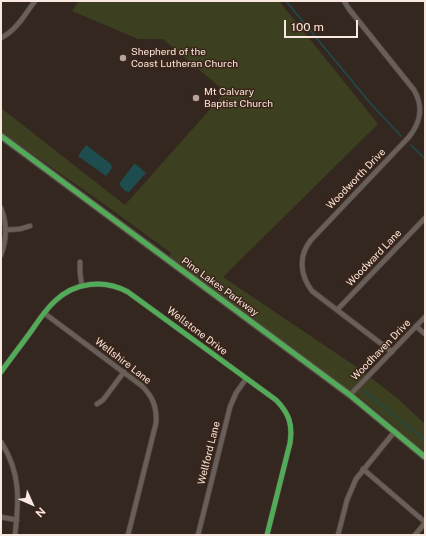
<!DOCTYPE html>
<style>
body{margin:0}
#map{position:relative;width:426px;height:536px;overflow:hidden;background:#342720;font-family:"Public Sans",sans-serif}
canvas{display:block}
.frame{position:absolute;inset:0;border:2px solid #f8e8e0;pointer-events:none}
.north{position:absolute;left:12px;top:484px;width:40px;height:40px;-webkit-text-stroke:3px #3c2518;paint-order:stroke;rotate:135deg;font-size:11px;font-weight:700;line-height:16px;text-align:center;color:#f8e8e0}
.north::after{content:'';display:block;margin:auto;width:14px;height:18px;background:#f8e8e0;clip-path:polygon(50% 0,100% 100%,50% 72%,0 100%)}
.scale{position:absolute;left:284px;top:20px;width:74px;height:18px;box-sizing:border-box;border:2px solid #f8e8e0;border-top:0;padding-left:5px;font-size:12px;line-height:14px;white-space:nowrap;color:#f8e8e0;-webkit-text-stroke:3px #3c2518;paint-order:stroke}
</style>
<div id="map">
<canvas width="426" height="536"></canvas>
<div class="frame"></div>
<div class="north">N</div>
<div class="scale">100 m</div>
</div>
<script>
const context = document.querySelector('canvas').getContext('2d');
context.lineJoin = 'round';
function fill(path, color) { context.fillStyle = color; context.fill(path, 'evenodd'); }
function stroke(path, color, width, dash) { context.strokeStyle = color; context.lineWidth = width; context.lineCap = dash ? 'butt' : 'round'; context.setLineDash(dash || []); context.stroke(path); }
function drawText(font, color, halo, rows, align = 'center') {
  context.font = font + ' "Public Sans",sans-serif'; context.lineWidth = 3; context.setLineDash([]); context.textBaseline = 'middle'; context.strokeStyle = halo; context.fillStyle = color; for (const [text, x, y, turn = 0] of rows) {
    context.save(); context.translate(x, y); context.rotate((+turn || 0) * Math.PI / 180); context.textAlign = isNaN(turn) ? turn : align; if (halo) context.strokeText(text, 0, 0); context.fillText(text, 0, 0); context.restore();
  }
}
fill(new Path2D(`
 M 79,1 L 279,1 L 378,124 L 223,277 L 361,370 L 397,398 L 425,424 L 425,452 L 362,399 L 169,257 L 171,253 L 108,207 L 1,132 L 1,108 L 125,205 L 222,96 L 223,90 L 163,39 L 138,39 L 72,11 Z`), '#3c4020');
fill(new Path2D(`
 M 86,145 L 111,164 L 112,168 L 106,176 L 78,156 Z
 M 134,164 L 137,165 L 146,173 L 129,192 L 125,191 L 119,184 Z`), '#1d4d4f');
stroke(new Path2D(`
 M 286,1 L 371,104 L 401,136
 M 411,145 L 425,159
 M 364,391 L 425,440`), '#1d4d4f', 1.5);
const minor = new Path2D(`
 M 344,1 L 349,9 L 414,90 C 424,107 420,124 408,138 L 311,240 C 298,256 300,275 312,291 L 392,352
 M 1,38 C 17,30 25,14 35,1
 M 1,208 C 7,223 7,239 1,255
 M 5,230 L 20,229 L 30,226
 M 80,262 L 80,273 L 82,286
 M 337,310 L 425,218
 M 44,313 L 142,386 C 153,397 157,407 156,423 L 128,535
 M 416,326 L 425,334
 M 1,372 C 11,358 22,344 32,330 C 39,320 46,309 55,301 C 75,282 104,279 128,292 L 276,400 C 289,413 293,425 290,443 L 267,535
 M 350,395 L 425,317
 M 97,404 L 103,400 L 124,372
 M 1,442 C 21,473 19,500 15,535
 M 363,469 L 425,522
 M 1,517 L 17,520
 M 198,535 L 230,407 L 236,393 L 246,379
 M 338,535 L 347,500 L 356,479 L 395,431
 M 415,535 L 425,523`);
const tertiary = new Path2D(`
 M 1,136 L 350,395 L 425,457`);
stroke(minor, '#4f443e', 6);
stroke(tertiary, '#4f443e', 8);
stroke(minor, '#695e58', 4.5);
stroke(tertiary, '#695e58', 6);
stroke(new Path2D(`
 M 1,136 L 350,395 L 425,457
 M 1,372 C 11,358 22,344 32,330 C 39,320 46,309 55,301 C 75,282 104,279 128,292 L 276,400 C 289,413 293,425 290,443 L 267,535`), '#51ab58', 5);
for (const [x, y, r, color] of [
 [123,58,4,"#b3a49d"],
 [196,98,4,"#b3a49d"]
]) { const dot = new Path2D(); dot.arc(x, y, r, 0, 2 * Math.PI); context.fillStyle = color; context.fill(dot); stroke(dot, '#3c2518', 1.5); }
drawText('10px', '#f8e8e0', '#3c2518', [
 ["Shepherd of the",131,52],
 ["Coast Lutheran Church",131,64],
 ["Mt Calvary",204,92],
 ["Baptist Church",204,104]
], 'left');
drawText('10px', '#f8e8e0', '#3c2518', [
 ["Woodworth Drive",356,179,-46],
 ["Woodward Lane",374,258,-46],
 ["Pine Lakes Parkway",220,287,36],
 ["Wellstone Drive",197,331,37],
 ["Woodhaven Drive",381,350,-46],
 ["Wellshire Lane",123,361,38],
 ["Wellford Lane",209,453,-76]
]);
</script>
